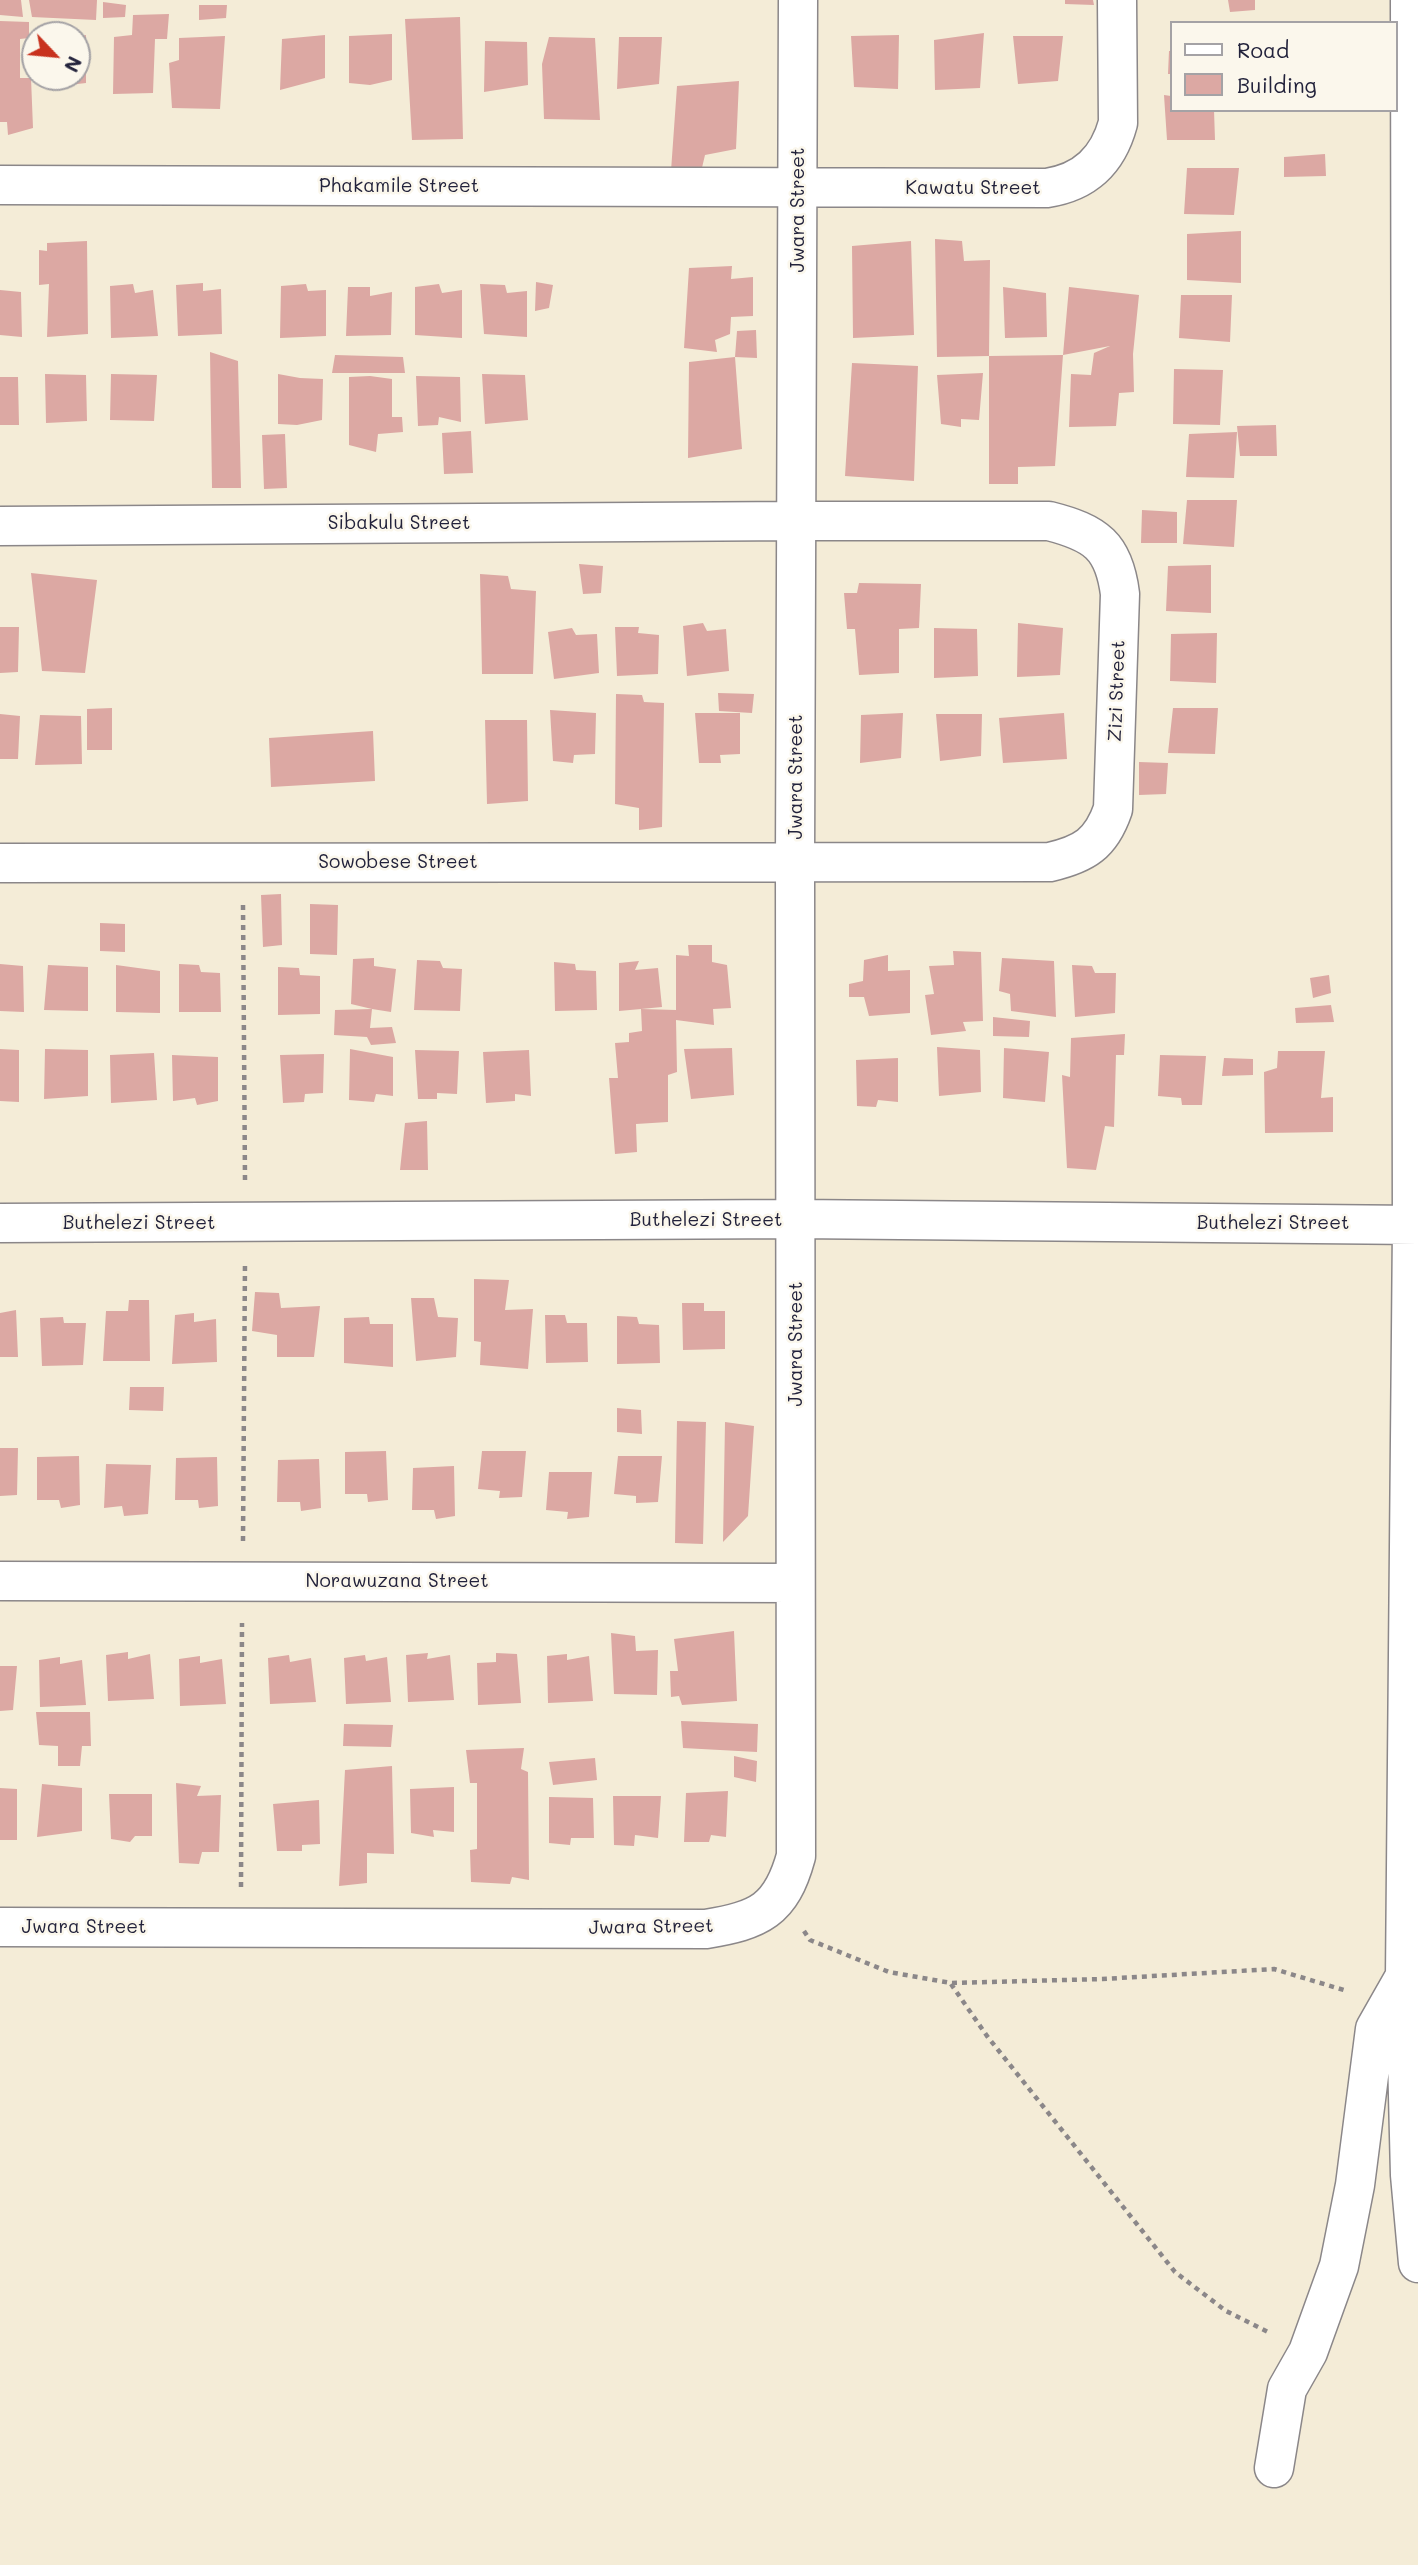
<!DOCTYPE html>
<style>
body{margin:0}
#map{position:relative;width:1418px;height:2565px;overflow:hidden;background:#f4ecd7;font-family:Mali,sans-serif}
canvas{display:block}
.legend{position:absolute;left:1170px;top:21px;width:228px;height:91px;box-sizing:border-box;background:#fbf7ec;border:2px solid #a4a2a5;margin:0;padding:9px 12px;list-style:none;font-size:21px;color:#22223b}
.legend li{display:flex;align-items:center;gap:14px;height:35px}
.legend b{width:35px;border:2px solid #a4a2a5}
.north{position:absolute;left:21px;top:21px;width:70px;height:70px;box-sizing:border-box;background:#fbf7ec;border:2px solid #a4a2a5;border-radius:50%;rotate:116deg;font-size:19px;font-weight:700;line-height:28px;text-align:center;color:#22223b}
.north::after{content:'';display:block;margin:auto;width:24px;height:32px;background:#c8321e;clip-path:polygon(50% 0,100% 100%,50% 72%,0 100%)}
</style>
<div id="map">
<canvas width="1418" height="2565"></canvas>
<ul class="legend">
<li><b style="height:9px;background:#fff"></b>Road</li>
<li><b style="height:19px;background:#dca8a3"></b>Building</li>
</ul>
<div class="north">N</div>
</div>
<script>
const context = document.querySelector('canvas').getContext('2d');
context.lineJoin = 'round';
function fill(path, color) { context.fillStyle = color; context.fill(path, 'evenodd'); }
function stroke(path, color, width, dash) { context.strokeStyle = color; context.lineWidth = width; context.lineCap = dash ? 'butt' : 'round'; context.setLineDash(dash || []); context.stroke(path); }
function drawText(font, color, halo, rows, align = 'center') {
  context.font = font + ' Mali,sans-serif'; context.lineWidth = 5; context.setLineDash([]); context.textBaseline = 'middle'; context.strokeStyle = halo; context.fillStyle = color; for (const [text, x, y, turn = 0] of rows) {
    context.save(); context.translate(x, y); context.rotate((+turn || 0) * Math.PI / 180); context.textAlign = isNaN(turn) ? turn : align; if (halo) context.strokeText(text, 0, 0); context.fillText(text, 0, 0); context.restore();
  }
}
fill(new Path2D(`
 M 0,0 L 21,0 L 23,17 L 0,15 Z
 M 29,0 L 97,0 L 96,20 L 32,17 Z
 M 1065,0 L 1093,0 L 1094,5 L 1065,4 Z
 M 1228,0 L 1255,0 L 1255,10 L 1230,12 Z
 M 103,2 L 126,5 L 125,17 L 103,18 Z
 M 199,5 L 227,5 L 226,18 L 199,20 Z
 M 169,14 L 167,39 L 155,39 L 153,93 L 113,94 L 114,37 L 132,35 L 133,15 Z
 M 460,17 L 463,139 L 412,140 L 405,19 Z
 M 0,21 L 29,22 L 29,38 L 20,39 L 20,78 L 31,78 L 33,128 L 8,135 L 7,122 L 0,122 Z
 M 984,33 L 980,88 L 935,90 L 934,40 Z
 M 392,34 L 392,80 L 370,85 L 349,83 L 349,36 Z
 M 86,35 L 86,83 L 43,88 L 43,77 L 77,77 L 77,37 Z
 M 325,35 L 325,78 L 280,90 L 282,39 Z
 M 899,35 L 898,89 L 854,87 L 851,36 Z
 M 225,36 L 220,109 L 172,108 L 169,63 L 179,60 L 179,38 Z
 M 1013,36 L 1063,36 L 1058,81 L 1018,84 Z
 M 549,37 L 595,38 L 600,120 L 544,119 L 542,64 Z
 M 619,37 L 662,37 L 659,84 L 617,89 Z
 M 485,41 L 527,42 L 528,85 L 484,92 Z
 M 1169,51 L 1171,51 L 1171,74 L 1168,74 Z
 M 739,81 L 736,149 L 705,155 L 701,172 L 671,171 L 677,86 Z
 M 1164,95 L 1171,96 L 1171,110 L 1214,110 L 1215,140 L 1167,140 Z
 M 1325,154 L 1326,176 L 1284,177 L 1284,157 Z
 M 1187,168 L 1239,168 L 1234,215 L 1184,214 Z
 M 1241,231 L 1241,283 L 1187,280 L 1187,234 Z
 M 935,239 L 962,241 L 964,261 L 990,260 L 989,356 L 937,357 Z
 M 87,241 L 88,334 L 47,337 L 49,284 L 39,285 L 39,250 L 47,251 L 47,243 Z
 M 911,241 L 914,335 L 853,338 L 852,246 Z
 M 732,266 L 731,279 L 753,277 L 753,316 L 731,317 L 730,334 L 715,340 L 717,352 L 684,348 L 689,268 Z
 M 536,282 L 553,285 L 549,308 L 535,311 Z
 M 203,283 L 203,291 L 221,289 L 222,334 L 178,336 L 176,285 Z
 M 133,284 L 135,293 L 153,290 L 158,336 L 111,338 L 110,286 Z
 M 306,284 L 308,291 L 326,290 L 326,336 L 280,338 L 281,286 Z
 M 439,284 L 442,293 L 462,290 L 462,338 L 415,335 L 415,287 Z
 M 480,284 L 505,285 L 507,293 L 527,291 L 527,337 L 484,334 Z
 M 348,287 L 370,287 L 370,296 L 392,292 L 391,335 L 346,336 Z
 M 1003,287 L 1046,293 L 1047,337 L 1005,338 Z
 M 1069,287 L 1139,295 L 1133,354 L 1134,392 L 1119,393 L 1116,426 L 1069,427 L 1071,374 L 1091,375 L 1094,353 L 1110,346 L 1063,355 Z
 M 0,290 L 21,292 L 22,337 L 0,335 Z
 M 1181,295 L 1232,295 L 1230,342 L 1179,338 Z
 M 756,330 L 757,358 L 735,357 L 737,331 Z
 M 210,352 L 238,361 L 241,488 L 212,488 Z
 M 335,355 L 403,357 L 405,373 L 332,373 Z
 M 1063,355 L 1055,466 L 1018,467 L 1018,484 L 989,484 L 989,356 Z
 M 735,357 L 742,449 L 688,458 L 689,362 Z
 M 852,363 L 918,366 L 914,481 L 845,476 Z
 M 1174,369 L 1223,370 L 1220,425 L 1173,424 Z
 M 983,373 L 979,420 L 961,419 L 961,427 L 941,424 L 937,375 Z
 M 45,374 L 86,375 L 87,421 L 46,423 Z
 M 111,374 L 157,375 L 154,421 L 110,420 Z
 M 278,374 L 300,378 L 323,379 L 322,420 L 297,425 L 278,424 Z
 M 482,374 L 525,375 L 528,420 L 485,424 Z
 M 370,376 L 392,379 L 392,417 L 402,417 L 403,432 L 378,434 L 376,452 L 349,445 L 349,377 Z
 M 416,376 L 460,377 L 461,422 L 439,417 L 438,425 L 418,426 Z
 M 0,377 L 18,377 L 19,425 L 0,425 Z
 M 1276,425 L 1277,456 L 1240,456 L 1237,426 Z
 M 471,431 L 473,473 L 444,474 L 442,433 Z
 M 1237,432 L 1234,478 L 1186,477 L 1189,434 Z
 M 285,434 L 287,488 L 264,489 L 262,435 Z
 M 1187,500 L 1237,500 L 1234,547 L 1183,544 Z
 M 1142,510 L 1177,512 L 1177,543 L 1141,543 Z
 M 579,564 L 603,566 L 601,593 L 583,594 Z
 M 1211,565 L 1211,613 L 1166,611 L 1168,566 Z
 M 31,573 L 97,580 L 85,673 L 42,671 Z
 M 480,574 L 508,576 L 511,589 L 536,591 L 533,674 L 482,674 Z
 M 859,583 L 921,584 L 919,628 L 899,629 L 899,673 L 859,675 L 855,629 L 847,629 L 844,593 L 857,593 Z
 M 703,623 L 707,631 L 726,629 L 729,671 L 687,676 L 683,626 Z
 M 1018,623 L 1063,628 L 1060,675 L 1017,677 Z
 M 0,627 L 19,627 L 18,672 L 0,673 Z
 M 615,627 L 639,627 L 638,633 L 659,635 L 658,674 L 617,676 Z
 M 572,628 L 576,635 L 597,634 L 599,673 L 554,679 L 548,632 Z
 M 934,628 L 977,629 L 978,676 L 934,678 Z
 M 1217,633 L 1216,683 L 1170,681 L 1171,634 Z
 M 718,693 L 754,694 L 752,713 L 719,711 Z
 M 616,694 L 642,695 L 644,702 L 664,703 L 662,827 L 639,830 L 639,808 L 615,804 Z
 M 112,708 L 112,750 L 87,750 L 87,709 Z
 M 1173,708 L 1218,708 L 1215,754 L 1168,753 Z
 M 550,710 L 596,713 L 595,754 L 574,755 L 573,763 L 553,761 Z
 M 695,713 L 740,713 L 740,754 L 720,755 L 721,763 L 699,763 Z
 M 903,713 L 901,758 L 860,763 L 861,715 Z
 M 1064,713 L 1067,759 L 1003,763 L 999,718 Z
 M 0,714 L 20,716 L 18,759 L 0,759 Z
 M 936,714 L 982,714 L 981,756 L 940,761 Z
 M 40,715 L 81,716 L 82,764 L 35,765 Z
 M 485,720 L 527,720 L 528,801 L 487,804 Z
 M 373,731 L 375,781 L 271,787 L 269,738 Z
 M 1139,762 L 1168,763 L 1166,794 L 1139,795 Z
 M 281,894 L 282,945 L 263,947 L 261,895 Z
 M 310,904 L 338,905 L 337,955 L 310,954 Z
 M 100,923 L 125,924 L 125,952 L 100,951 Z
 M 688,945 L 712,945 L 712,962 L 727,965 L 731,1008 L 713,1009 L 714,1025 L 676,1020 L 677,1072 L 668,1075 L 668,1122 L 636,1124 L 637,1152 L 615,1154 L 609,1078 L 618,1078 L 615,1043 L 629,1042 L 629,1033 L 642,1031 L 641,1009 L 619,1011 L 619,963 L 639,961 L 635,970 L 658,968 L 662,1007 L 641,1009 L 676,1010 L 676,955 L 689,956 Z
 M 953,951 L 981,952 L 983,1021 L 963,1022 L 966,1031 L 931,1035 L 925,995 L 934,994 L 929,966 L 954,965 Z
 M 888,955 L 888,971 L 910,970 L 910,1013 L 869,1016 L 864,997 L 849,997 L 849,984 L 863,981 L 864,960 Z
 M 374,958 L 374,966 L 396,969 L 391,1012 L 372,1009 L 370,1028 L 392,1027 L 396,1043 L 371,1045 L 367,1037 L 334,1035 L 335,1010 L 372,1009 L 351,1004 L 353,959 Z
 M 1002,958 L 1054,961 L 1056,1017 L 1011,1011 L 1010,994 L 999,991 Z
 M 417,960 L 440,961 L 443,968 L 462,969 L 460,1011 L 414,1010 Z
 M 554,962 L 575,964 L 576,970 L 596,971 L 597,1010 L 555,1011 Z
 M 0,964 L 23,966 L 24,1012 L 0,1011 Z
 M 179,964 L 199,965 L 201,972 L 220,973 L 221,1012 L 179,1012 Z
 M 48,965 L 88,967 L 88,1011 L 44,1010 Z
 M 116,965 L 160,971 L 160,1013 L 116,1012 Z
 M 1072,965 L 1092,966 L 1095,973 L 1116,973 L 1115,1013 L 1075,1017 Z
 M 278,967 L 299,968 L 300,975 L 320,976 L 320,1014 L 278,1015 Z
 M 1329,975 L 1331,993 L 1313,998 L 1310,978 Z
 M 1331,1005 L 1334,1022 L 1296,1023 L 1295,1008 Z
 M 993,1017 L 1030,1021 L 1029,1037 L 993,1036 Z
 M 1125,1034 L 1124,1055 L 1116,1055 L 1114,1127 L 1105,1126 L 1096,1170 L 1067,1168 L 1062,1075 L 1070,1077 L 1071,1038 Z
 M 937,1047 L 980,1050 L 981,1092 L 939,1096 Z
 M 732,1048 L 734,1095 L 691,1099 L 684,1049 Z
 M 1004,1048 L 1049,1052 L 1045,1102 L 1003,1098 Z
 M 0,1049 L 19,1050 L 19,1102 L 0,1101 Z
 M 45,1049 L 88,1050 L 88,1096 L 44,1099 Z
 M 350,1049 L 393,1057 L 393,1096 L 376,1094 L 374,1102 L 349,1100 Z
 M 415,1050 L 459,1051 L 457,1094 L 437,1093 L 437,1099 L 418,1099 Z
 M 529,1050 L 531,1096 L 515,1094 L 515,1101 L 486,1103 L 483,1052 Z
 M 1278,1051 L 1325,1051 L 1321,1098 L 1333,1097 L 1333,1132 L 1265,1133 L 1264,1072 L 1277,1068 Z
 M 154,1053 L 157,1100 L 111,1103 L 110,1055 Z
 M 324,1054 L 323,1093 L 305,1094 L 304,1102 L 283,1103 L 280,1055 Z
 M 172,1055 L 218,1057 L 218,1101 L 197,1105 L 195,1098 L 173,1101 Z
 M 1160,1055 L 1206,1056 L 1202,1105 L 1182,1105 L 1181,1098 L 1158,1096 Z
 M 898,1058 L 898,1102 L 878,1100 L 876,1107 L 857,1106 L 856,1060 Z
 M 1224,1058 L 1253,1059 L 1253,1075 L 1222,1076 Z
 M 427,1121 L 428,1170 L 400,1170 L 405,1123 Z
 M 474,1279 L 509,1280 L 505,1310 L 533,1309 L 528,1369 L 480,1365 L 481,1342 L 474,1341 Z
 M 255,1292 L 279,1293 L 281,1308 L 320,1306 L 314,1357 L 277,1357 L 277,1335 L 252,1331 Z
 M 411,1298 L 434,1298 L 438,1317 L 458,1318 L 456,1357 L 416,1361 Z
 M 129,1300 L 149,1300 L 150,1361 L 103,1361 L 106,1311 L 128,1311 Z
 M 682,1303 L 704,1303 L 704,1311 L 725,1311 L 725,1349 L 683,1350 Z
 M 16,1310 L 18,1357 L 0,1357 L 0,1313 Z
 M 194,1313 L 194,1322 L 216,1319 L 217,1362 L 172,1364 L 175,1315 Z
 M 545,1315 L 565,1315 L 567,1323 L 587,1323 L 588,1362 L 546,1363 Z
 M 617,1316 L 637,1317 L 639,1324 L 659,1325 L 660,1363 L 617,1364 Z
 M 63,1317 L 64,1323 L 86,1323 L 83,1365 L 42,1366 L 40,1318 Z
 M 369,1317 L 370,1324 L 393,1324 L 393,1367 L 344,1363 L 344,1318 Z
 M 130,1387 L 164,1387 L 163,1411 L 129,1410 Z
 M 617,1408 L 641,1410 L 642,1434 L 617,1432 Z
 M 677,1421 L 706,1422 L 703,1544 L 675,1543 Z
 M 725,1422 L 754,1426 L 748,1516 L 723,1542 Z
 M 0,1448 L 18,1448 L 17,1495 L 0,1496 Z
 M 386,1451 L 388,1500 L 368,1502 L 367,1494 L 345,1494 L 345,1452 Z
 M 482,1451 L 526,1451 L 522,1497 L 499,1498 L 500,1491 L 478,1489 Z
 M 79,1456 L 80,1505 L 61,1508 L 59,1500 L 37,1500 L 37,1457 Z
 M 618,1456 L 662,1456 L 658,1502 L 636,1503 L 636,1496 L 614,1494 Z
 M 217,1457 L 218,1506 L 199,1508 L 198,1500 L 175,1500 L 176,1458 Z
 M 319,1459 L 321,1508 L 301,1511 L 300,1502 L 277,1502 L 278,1460 Z
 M 106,1464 L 151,1465 L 148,1514 L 124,1516 L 122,1506 L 104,1508 Z
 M 454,1466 L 455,1516 L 436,1519 L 434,1510 L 412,1510 L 413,1468 Z
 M 549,1472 L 592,1472 L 589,1517 L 567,1519 L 568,1512 L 546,1510 Z
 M 734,1631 L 737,1701 L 682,1705 L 679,1696 L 671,1697 L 670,1671 L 678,1671 L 674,1639 Z
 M 611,1633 L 635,1636 L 636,1651 L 658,1650 L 657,1695 L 614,1694 Z
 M 128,1652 L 128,1659 L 150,1654 L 154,1699 L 108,1701 L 106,1655 Z
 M 428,1653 L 427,1659 L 450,1655 L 454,1700 L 408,1702 L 406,1655 Z
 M 496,1653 L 517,1654 L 521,1703 L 478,1705 L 477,1663 L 496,1662 Z
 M 567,1654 L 567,1660 L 589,1656 L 593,1701 L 548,1703 L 547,1656 Z
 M 289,1655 L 290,1662 L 311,1658 L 316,1702 L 270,1704 L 268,1658 Z
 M 365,1655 L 366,1661 L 387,1657 L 391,1702 L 346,1704 L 344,1658 Z
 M 200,1656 L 200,1663 L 222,1659 L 226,1704 L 180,1706 L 179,1659 Z
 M 60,1657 L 60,1664 L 82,1660 L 86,1705 L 40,1707 L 39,1660 Z
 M 0,1666 L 17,1666 L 13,1710 L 0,1711 Z
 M 36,1712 L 90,1712 L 91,1746 L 82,1746 L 80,1766 L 58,1766 L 58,1746 L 39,1745 Z
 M 681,1721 L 758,1724 L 757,1752 L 683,1748 Z
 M 344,1724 L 393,1725 L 391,1747 L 343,1746 Z
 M 524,1748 L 521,1769 L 528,1772 L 529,1880 L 512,1877 L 510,1884 L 471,1882 L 470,1850 L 477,1849 L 477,1783 L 470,1783 L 466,1750 Z
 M 734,1756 L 757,1761 L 756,1782 L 734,1777 Z
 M 595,1758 L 597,1780 L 553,1785 L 549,1762 Z
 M 392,1766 L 394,1854 L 367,1853 L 367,1883 L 339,1886 L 345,1770 Z
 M 176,1783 L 201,1786 L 197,1796 L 221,1795 L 219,1852 L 202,1852 L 199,1864 L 179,1863 Z
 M 42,1784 L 82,1788 L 82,1831 L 37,1837 Z
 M 454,1787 L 454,1832 L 433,1830 L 434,1837 L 411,1833 L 410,1789 Z
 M 0,1788 L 17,1789 L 17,1840 L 0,1840 Z
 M 728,1791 L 726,1837 L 711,1835 L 709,1842 L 684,1842 L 686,1793 Z
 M 109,1794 L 152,1794 L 152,1836 L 135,1836 L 130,1842 L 111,1839 Z
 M 613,1796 L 661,1796 L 658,1838 L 635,1835 L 634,1846 L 614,1845 Z
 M 549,1797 L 593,1798 L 594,1838 L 571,1838 L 570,1845 L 549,1843 Z
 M 319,1800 L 320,1844 L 302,1845 L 302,1851 L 277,1851 L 273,1804 Z`), '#dca8a3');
const minor = new Path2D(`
 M 1410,0 L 1412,1225 L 1405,1976 L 1410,2175 L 1418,2263
 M 0,185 L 1047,188 C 1085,182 1108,160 1118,123 L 1117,0
 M 0,526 L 798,521 L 1049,521 C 1096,533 1114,546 1120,594 L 1113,809 C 1101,844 1084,854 1050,862 L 0,863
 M 0,1223 L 797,1219 L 1418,1225
 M 0,1581 L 795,1583
 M 0,1927 L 706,1929 C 759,1920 781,1911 796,1856 L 795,861 L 798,0
 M 1274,2468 L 1287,2389 L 1308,2352 L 1339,2266 L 1355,2185 L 1375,2029 L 1404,1978`);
stroke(minor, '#8b8789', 41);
stroke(new Path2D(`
 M 243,905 L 245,1180
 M 243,1541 L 245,1262
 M 241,1887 L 242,1623
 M 804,1931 L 810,1940 L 889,1972 L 951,1983 L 1102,1979 L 1274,1969 L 1347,1991
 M 951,1984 L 987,2036 L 1175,2272 L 1226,2311 L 1270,2333`), '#8b8789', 4.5, [5, 5]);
stroke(minor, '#fff', 38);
drawText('19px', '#22223b', '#fbf7ec', [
 ["Phakamile Street",399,186],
 ["Kawatu Street",973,188],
 ["Jwara Street",798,210,-90],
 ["Sibakulu Street",399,523],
 ["Zizi Street",1117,691,-88],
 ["Jwara Street",796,777,-90],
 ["Sowobese Street",398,862],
 ["Buthelezi Street",706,1220],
 ["Buthelezi Street",139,1223],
 ["Buthelezi Street",1273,1223],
 ["Jwara Street",796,1344,-90],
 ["Norawuzana Street",397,1581],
 ["Jwara Street",84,1927],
 ["Jwara Street",651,1927,-1]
]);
</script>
